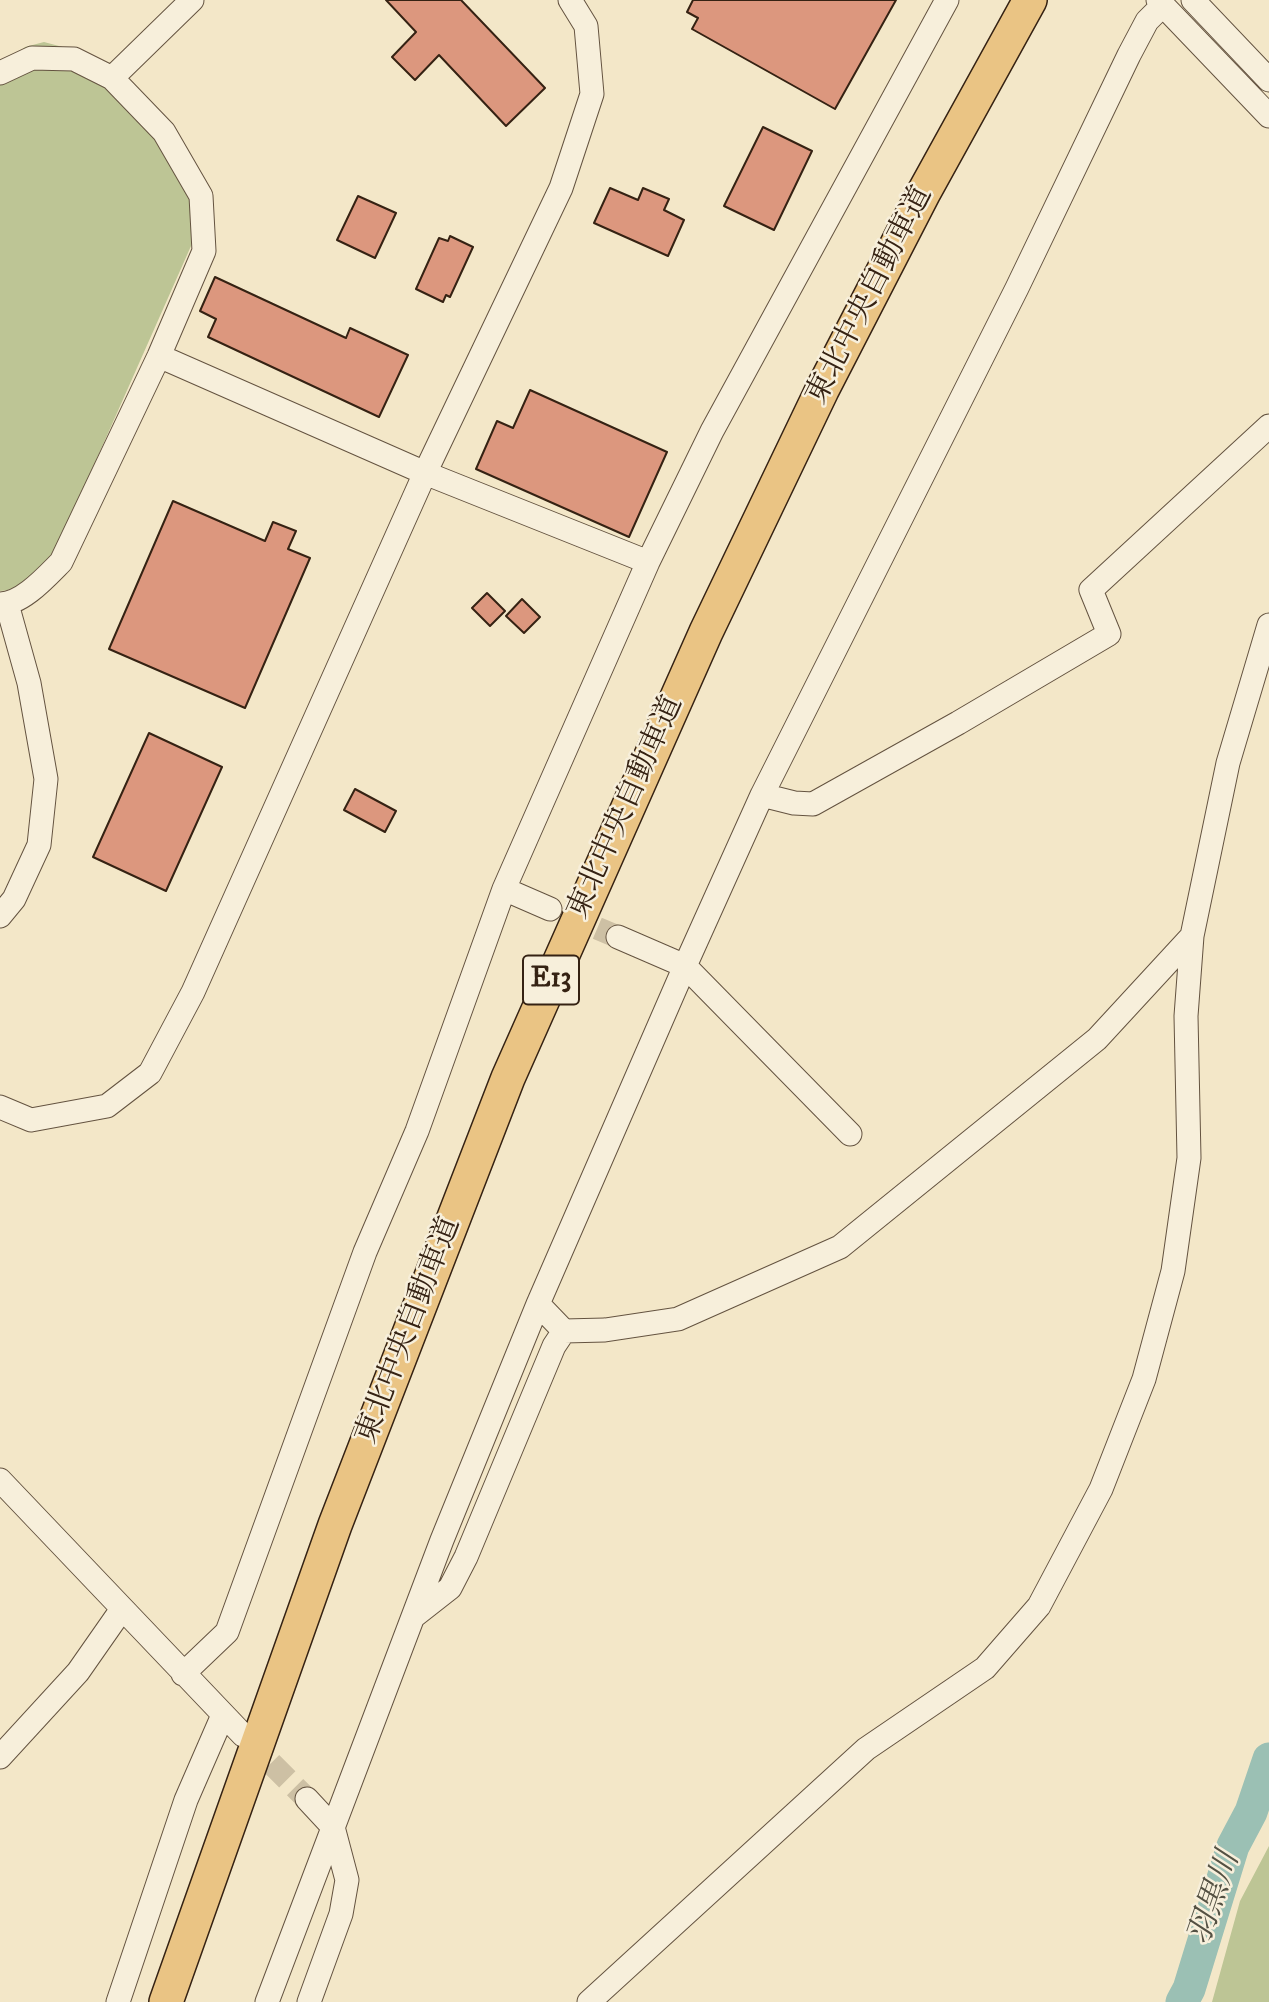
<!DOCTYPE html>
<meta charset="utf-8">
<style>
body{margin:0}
canvas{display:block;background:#f3e7c8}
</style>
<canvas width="1269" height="2002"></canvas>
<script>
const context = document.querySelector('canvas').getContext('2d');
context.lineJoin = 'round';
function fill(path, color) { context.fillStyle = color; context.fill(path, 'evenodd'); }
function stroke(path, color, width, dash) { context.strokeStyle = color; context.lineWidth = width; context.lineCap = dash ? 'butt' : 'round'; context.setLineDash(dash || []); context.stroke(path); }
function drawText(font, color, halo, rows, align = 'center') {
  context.font = font + ' "IM FELL DW Pica","Noto Serif JP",serif'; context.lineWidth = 5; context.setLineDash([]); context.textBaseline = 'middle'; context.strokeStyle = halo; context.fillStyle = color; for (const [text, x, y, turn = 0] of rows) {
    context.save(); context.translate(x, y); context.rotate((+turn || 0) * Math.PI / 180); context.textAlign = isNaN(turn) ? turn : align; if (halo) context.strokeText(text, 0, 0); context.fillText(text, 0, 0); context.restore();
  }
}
fill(new Path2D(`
 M 44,42 L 74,50 L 184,145 L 207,186 L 195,237 L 54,555 C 40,571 24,590 0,591 L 0,65 L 25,47 Z
 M 1269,1846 L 1269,2002 L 1212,2002 L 1240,1901 Z`), '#bdc595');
stroke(new Path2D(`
 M 1182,2002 L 1189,1989 L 1233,1846 L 1251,1812 L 1269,1759`), '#9bc0b4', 33);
const building = new Path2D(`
 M 386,0 L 461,0 L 545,88 L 506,126 L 439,55 L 415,80 L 392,57 L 416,32 Z
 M 693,0 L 896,0 L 835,109 L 692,29 L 698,18 L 687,12 Z
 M 763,127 L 812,151 L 774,230 L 724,206 Z
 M 610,188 L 638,200 L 643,188 L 669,199 L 664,210 L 684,220 L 668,256 L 594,223 Z
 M 358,196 L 396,213 L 375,258 L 337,240 Z
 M 450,236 L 473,247 L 450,297 L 446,295 L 443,302 L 416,289 L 439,238 L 448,241 Z
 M 215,277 L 346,338 L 350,328 L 408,355 L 379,417 L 208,337 L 216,319 L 200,311 Z
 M 530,390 L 667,452 L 629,537 L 476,469 L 497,421 L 513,428 Z
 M 173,501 L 265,541 L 273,522 L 296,531 L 288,549 L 310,558 L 245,708 L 109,649 Z
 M 487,593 L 505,611 L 490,626 L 472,608 Z
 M 522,599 L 540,617 L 524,633 L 506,616 Z
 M 149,733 L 222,767 L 166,891 L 93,857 Z
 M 355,789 L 396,811 L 385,832 L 344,810 Z`);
fill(building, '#dc977e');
stroke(building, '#352213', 2);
stroke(new Path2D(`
 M 566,915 L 618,937
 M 247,1739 L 307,1799`), '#cdc0a4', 23, [23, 11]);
const minor = new Path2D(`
 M 1158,0 L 1269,116
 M 1193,0 L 1269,80
 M 0,73 L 32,58 L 74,59 L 112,78 L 164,132 L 201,196 L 204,251 L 159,356 L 61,562 C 46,577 22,604 0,604
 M 112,78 L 192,0
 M 159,356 L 425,473 L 648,562
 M 762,795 L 794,803 L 813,804 L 958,723 L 1109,634 L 1091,590 L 1269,426
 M 504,889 L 550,909
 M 0,916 L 14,899 L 39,845 L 46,779 L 29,683 L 7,604
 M 618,937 L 685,966 L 850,1134
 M 0,1107 L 31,1120 L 107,1106 L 150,1073 L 193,992 L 425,473 L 561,188 L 592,94 L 586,26 L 570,0
 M 538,1304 L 564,1331 L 605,1330 L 678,1319 L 840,1247 L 1097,1039 L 1192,936
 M 0,1480 L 243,1735
 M 413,1617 L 450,1588 L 466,1557 L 554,1346 L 564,1331
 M 183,1674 L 227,1632 L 365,1252 L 417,1131 L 504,889 L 648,562 L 712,431 L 947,0
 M 0,1757 L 78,1672 L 122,1609
 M 307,1799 L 333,1827 L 347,1880 L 341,1914 L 309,2002
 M 118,2002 L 186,1800 L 223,1715
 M 267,2002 L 442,1540 L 538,1304 L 685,966 L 762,795 L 1017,288 L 1129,55 L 1147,21 L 1163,5
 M 589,2002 L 866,1749 L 985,1668 L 1039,1606 L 1101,1489 L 1144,1379 L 1173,1271 L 1189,1158 L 1186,1016 L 1192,936 L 1228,763 L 1269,625`);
const highway = new Path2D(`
 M 166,2002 L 335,1525 L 508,1078 L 706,632 L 822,390 L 924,192 L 1030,0`);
stroke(minor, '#645340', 25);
stroke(highway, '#352213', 36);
stroke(minor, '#f7efdb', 23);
stroke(highway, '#eac484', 33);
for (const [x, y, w] of [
 [551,980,56]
]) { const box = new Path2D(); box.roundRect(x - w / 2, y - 24.5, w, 49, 5); context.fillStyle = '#f7efdb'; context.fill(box); stroke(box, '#352213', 2); }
drawText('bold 28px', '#352213', null, [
 ["E13",551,980]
]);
drawText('30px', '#352213', '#f7efdb', [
 ["東北中央自動車道",871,296,-63],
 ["東北中央自動車道",627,808,-66],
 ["東北中央自動車道",410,1331,-69]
]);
drawText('italic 32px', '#545143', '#f7efdb', [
 ["羽黒川",1216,1899,-71]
]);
</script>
